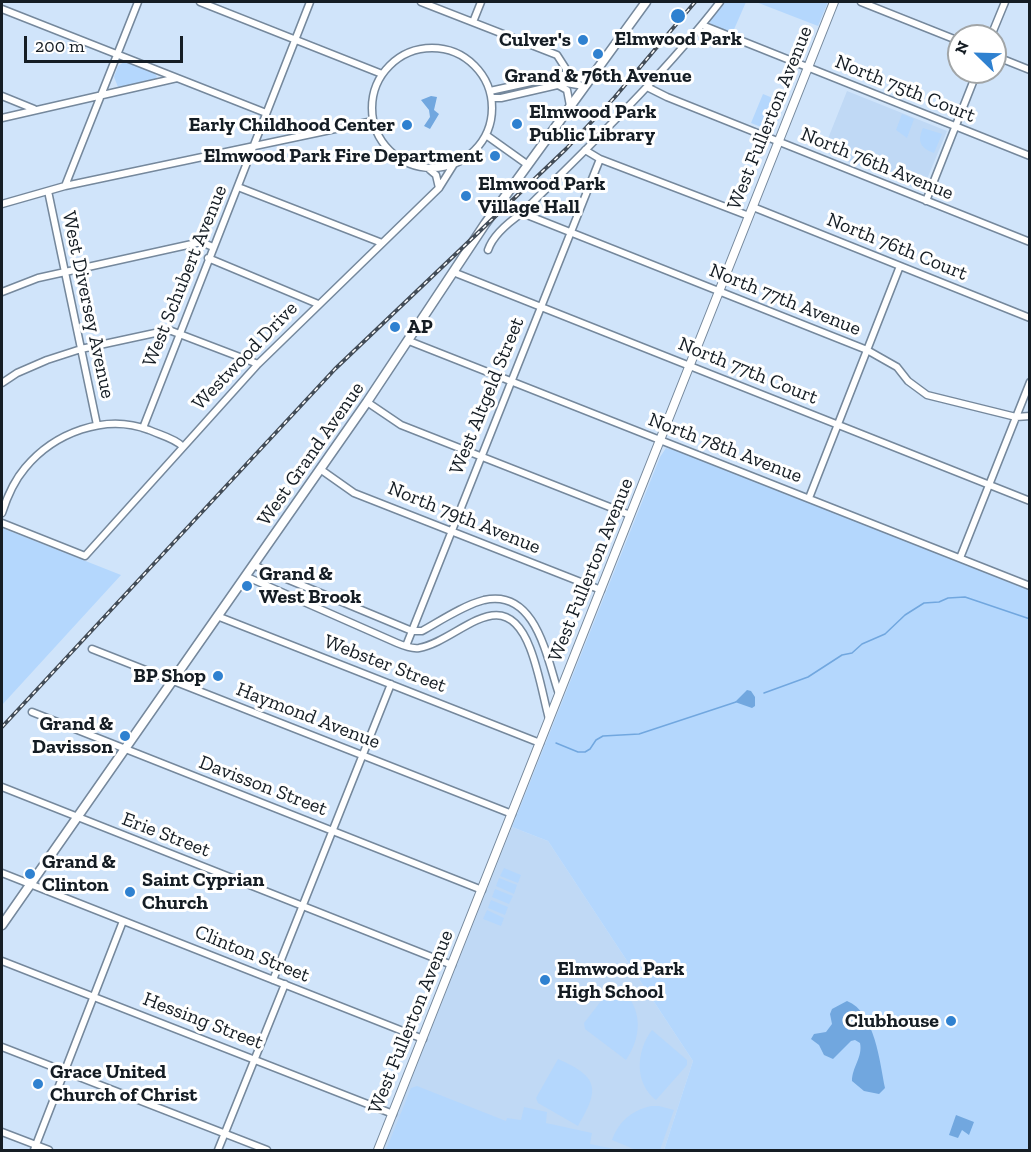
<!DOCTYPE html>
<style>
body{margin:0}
#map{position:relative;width:1031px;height:1152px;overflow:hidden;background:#d0e4fa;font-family:"Zilla Slab",serif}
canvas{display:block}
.frame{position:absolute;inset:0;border:3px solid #151d24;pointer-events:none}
.north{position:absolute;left:947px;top:24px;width:60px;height:60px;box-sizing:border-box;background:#fff;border:2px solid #a1a5a7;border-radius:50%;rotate:293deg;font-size:16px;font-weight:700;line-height:24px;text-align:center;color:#151d24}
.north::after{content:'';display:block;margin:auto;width:21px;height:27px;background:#2f81d0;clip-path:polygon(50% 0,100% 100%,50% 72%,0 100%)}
.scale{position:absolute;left:24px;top:36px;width:159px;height:27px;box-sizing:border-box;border:3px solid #151d24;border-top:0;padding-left:8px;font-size:18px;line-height:21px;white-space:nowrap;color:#151d24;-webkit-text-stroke:4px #fff;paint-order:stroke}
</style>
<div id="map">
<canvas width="1031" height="1152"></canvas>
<div class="frame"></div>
<div class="north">N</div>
<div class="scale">200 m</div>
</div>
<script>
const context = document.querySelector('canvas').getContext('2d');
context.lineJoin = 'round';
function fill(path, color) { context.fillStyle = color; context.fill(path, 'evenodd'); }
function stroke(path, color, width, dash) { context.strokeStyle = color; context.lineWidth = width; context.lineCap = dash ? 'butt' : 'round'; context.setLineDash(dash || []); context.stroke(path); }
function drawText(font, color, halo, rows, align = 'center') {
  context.font = font + ' "Zilla Slab",serif'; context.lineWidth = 6; context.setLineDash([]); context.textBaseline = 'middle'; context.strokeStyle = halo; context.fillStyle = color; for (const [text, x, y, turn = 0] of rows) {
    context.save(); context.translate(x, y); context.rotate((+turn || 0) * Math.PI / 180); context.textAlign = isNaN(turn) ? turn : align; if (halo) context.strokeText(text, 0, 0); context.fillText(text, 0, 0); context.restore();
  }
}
fill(new Path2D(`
 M 847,91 L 947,131 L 922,191 L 823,151 Z
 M 512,827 L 548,841 L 693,1061 L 664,1150 L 383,1150 Z`), '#c0d9f5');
fill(new Path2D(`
 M 722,2 L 746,2 L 732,34 L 712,26 L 709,20 Z
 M 756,2 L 828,2 L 818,26 Z
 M 124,62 L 154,72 L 157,77 L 155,80 L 118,87 L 114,77 L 118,66 Z
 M 763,94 L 785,103 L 774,132 L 751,123 Z
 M 902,114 L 914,119 L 907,138 L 896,130 Z
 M 923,128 L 942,134 L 934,153 C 920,148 917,141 923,128 Z
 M 666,448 L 679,451 L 1029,590 L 1029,1150 L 664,1150 L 693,1061 L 548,841 L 512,827 L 660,457 Z
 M 2,528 L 121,575 L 2,705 Z
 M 504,868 L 521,875 L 518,883 L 500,876 Z
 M 499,878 L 517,885 L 514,894 L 496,886 Z
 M 495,889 L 513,896 L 509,904 L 492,897 Z
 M 491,900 L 508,907 L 505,915 L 488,908 Z
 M 487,910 L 504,918 L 501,926 L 483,919 Z
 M 615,983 C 641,1003 645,1032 626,1060 L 585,1029 L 584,1023 Z
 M 652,1030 L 687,1060 L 687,1065 L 656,1100 C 634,1083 636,1051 652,1030 Z
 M 558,1059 C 599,1077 600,1089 578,1126 L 538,1103 L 536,1098 Z
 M 417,1086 L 506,1121 L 507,1118 L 521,1120 L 524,1107 L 547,1112 L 546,1123 L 592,1133 L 590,1144 L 619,1150 L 386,1150 L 411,1088 Z
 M 651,1106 L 659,1106 L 674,1110 L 660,1150 L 636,1150 L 612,1140 C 619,1121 631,1111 651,1106 Z`), '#b4d7fd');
fill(new Path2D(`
 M 431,96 L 437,97 L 434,110 L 439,114 L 430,129 L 424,126 L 430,117 L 429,110 L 421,100 Z
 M 747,690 L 751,691 L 755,697 L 755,706 L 752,708 L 735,702 Z
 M 847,1001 C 875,1012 880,1063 885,1088 L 879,1094 L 864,1091 L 852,1081 C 852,1067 863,1057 860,1043 L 855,1040 L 851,1041 L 833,1059 L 824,1055 L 819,1045 L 811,1039 L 814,1034 L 826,1032 L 832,1024 L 830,1014 L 832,1009 Z
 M 956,1115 L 974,1122 L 969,1135 L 962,1130 L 958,1138 L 949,1135 Z`), '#71a7df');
stroke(new Path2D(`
 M 764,693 L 808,677 L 842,655 L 852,653 L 862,644 L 885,634 L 905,615 L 924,603 L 939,602 L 948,598 L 965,597 L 1030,619
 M 556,743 L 578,752 L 585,752 L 590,749 L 596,740 L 603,736 L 639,734 L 736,702`), '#71a7df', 1.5);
const minor = new Path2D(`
 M 200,2 L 382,74
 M 421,2 L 557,55 L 566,69 L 566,83
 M 861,2 L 959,41
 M 2,9 L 266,113
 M 473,22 L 481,2
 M 702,25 L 1030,156
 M 991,36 L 1005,2
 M372 108a60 60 0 1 1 120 0a60 60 0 1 1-120 0Z
 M 995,56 L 1030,70
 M 558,85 L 567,90 L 570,106
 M 647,87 L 667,97 L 1030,242
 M 490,91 L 563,75 L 575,76 L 588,81
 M 2,96 L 34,109
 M 492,98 L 501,98 L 566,83 L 584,86
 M 2,118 L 177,78
 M 486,135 L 528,165
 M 585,150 L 600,159 L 749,216
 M 429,169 L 436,175 L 439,188
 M 65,186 L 138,2
 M 238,187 L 382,243
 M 48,191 L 97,425
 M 926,201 L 977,72
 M 2,204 L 65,186 L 373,121
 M 753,207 L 1030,318
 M 522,213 L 867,350 L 897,367 L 908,381 L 927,395 L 1016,417 L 1030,416
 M 488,250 C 493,235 509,222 522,213 C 590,145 661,78 720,2
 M 208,258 L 318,304
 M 453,272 L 1030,501
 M 2,292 L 38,278 L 201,242 L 213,247
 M 409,341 L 1030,586
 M 2,383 L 17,373 L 47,360 L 81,349 L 169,330 L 258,364
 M 367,402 L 401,425 L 630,515
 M 143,428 L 310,2
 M 320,469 L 354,493 L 601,590
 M 809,498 L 900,266
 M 2,513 C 7,497 14,481 25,468 C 54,433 105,413 149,430 C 160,435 174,438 182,446
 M 2,523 L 85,556 L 258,364 L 439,188 L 454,164
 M 960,558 L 1030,382
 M 253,565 L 412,631 L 422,631 C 440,621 464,605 484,600 C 537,588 547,660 559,694
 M 245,576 L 397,643 C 404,646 412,649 419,648 C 459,641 503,578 530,648 C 539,671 543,696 549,719
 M 217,616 L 540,743
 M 406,646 L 600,159
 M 92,649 L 512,814
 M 32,712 L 482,890
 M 2,787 L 452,965
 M 2,873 L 423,1039
 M 2,961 L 393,1114
 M 273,980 L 391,684
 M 2,1047 L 267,1150
 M 2,1132 L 49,1150
 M 34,1150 L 123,921
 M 218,1150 L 285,984`);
const tertiary = new Path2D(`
 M 378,1150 L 834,2`);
const secondary = new Path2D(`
 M 2,925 L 367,402 L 485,224 L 646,2`);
stroke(minor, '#75889c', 9);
stroke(tertiary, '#75889c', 10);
stroke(secondary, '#75889c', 11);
stroke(minor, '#fff', 6);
stroke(tertiary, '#fff', 8);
stroke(secondary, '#fff', 8);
const rail = new Path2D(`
 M 2,727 L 335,369 L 566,149 L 614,98 L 695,2`);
stroke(rail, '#424c57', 4);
stroke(rail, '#fff', 1.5, [4.5]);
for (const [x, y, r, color] of [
 [678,16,8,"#2f81d0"],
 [583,40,6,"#2f81d0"],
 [598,54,6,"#2f81d0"],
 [517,124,6,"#2f81d0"],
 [407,125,6,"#2f81d0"],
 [495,156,6,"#2f81d0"],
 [466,196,6,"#2f81d0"],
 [395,327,6,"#2f81d0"],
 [247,586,6,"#2f81d0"],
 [218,676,6,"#2f81d0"],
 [125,736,6,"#2f81d0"],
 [30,874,6,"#2f81d0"],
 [130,892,6,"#2f81d0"],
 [545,980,6,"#2f81d0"],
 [951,1021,6,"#2f81d0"],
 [38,1084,6,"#2f81d0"]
]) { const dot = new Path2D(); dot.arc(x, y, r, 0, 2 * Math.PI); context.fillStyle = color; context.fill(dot); stroke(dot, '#fff', 2); }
drawText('bold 20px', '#151d24', '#fff', [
 ["Elmwood Park",678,39,"center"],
 ["Culver's",571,40,"right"],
 ["Grand & 76th Avenue",598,76,"center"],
 ["Elmwood Park",529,112],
 ["Public Library",529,135],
 ["Early Childhood Center",395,125,"right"],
 ["Elmwood Park Fire Department",483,156,"right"],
 ["Elmwood Park",478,184],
 ["Village Hall",478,207],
 ["AP",407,327],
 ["Grand &",259,574],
 ["West Brook",259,597],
 ["BP Shop",206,676,"right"],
 ["Grand &",113,724,"right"],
 ["Davisson",113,747,"right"],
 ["Grand &",42,862],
 ["Clinton",42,885],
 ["Saint Cyprian",142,880],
 ["Church",142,903],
 ["Elmwood Park",557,969],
 ["High School",557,992],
 ["Clubhouse",939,1021,"right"],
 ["Grace United",50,1072],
 ["Church of Christ",50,1095]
], 'left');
drawText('20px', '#151d24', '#fff', [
 ["North 75th Court",905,89,22],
 ["West Fullerton Avenue",770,118,-68],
 ["North 76th Avenue",877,164,22],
 ["North 76th Court",897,247,22],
 ["West Schubert Avenue",185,276,-68],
 ["North 77th Avenue",785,300,22],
 ["West Diversey Avenue",88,305,78],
 ["Westwood Drive",245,356,-46],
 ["North 77th Court",748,371,22],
 ["West Altgeld Street",487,396,-68],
 ["North 78th Avenue",725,448,21],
 ["West Grand Avenue",311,454,-55],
 ["North 79th Avenue",464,518,22],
 ["West Fullerton Avenue",591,570,-68],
 ["Webster Street",385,664,21],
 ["Haymond Avenue",308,716,21],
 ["Davisson Street",263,786,21],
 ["Erie Street",166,835,21],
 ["Clinton Street",252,954,22],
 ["Hessing Street",203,1021,21],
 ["West Fullerton Avenue",411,1022,-68]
]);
</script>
